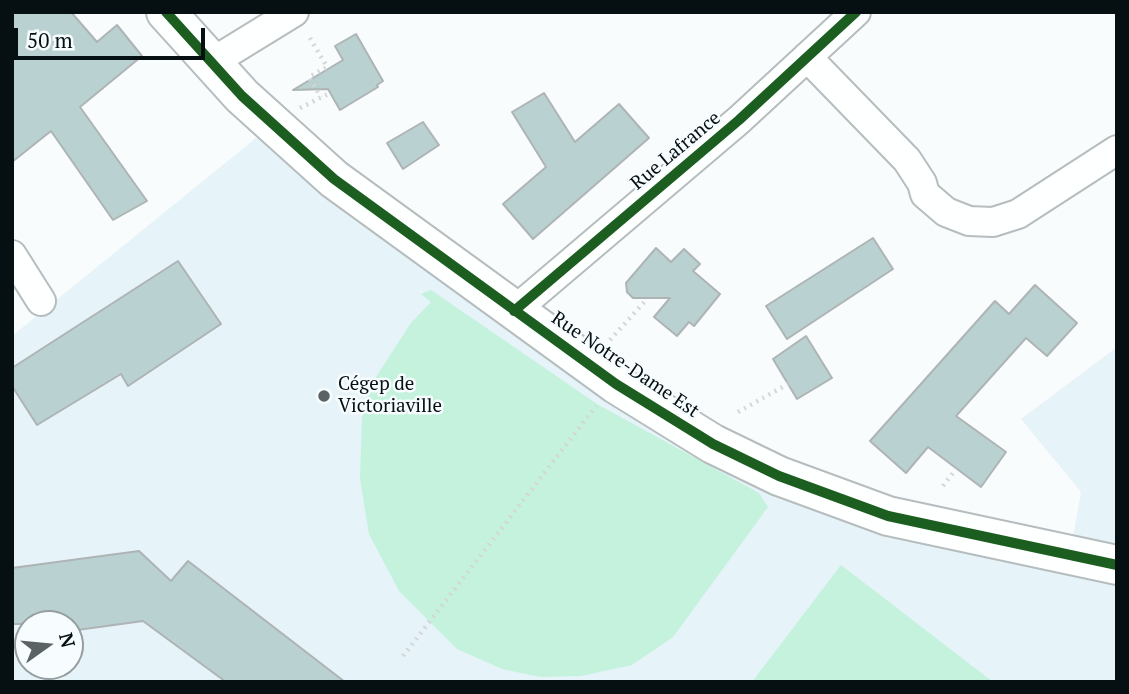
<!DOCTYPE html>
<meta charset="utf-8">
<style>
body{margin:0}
#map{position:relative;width:1129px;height:694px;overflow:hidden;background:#f9fcfd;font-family:"PT Serif",serif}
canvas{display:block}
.frame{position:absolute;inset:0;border:14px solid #060f12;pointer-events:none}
.north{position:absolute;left:14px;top:610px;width:70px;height:70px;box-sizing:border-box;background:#f7fdff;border:2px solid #979ea0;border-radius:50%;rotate:75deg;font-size:19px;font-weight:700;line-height:28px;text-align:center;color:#060f12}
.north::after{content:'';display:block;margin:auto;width:24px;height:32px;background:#5b6264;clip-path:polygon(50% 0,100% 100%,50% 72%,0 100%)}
.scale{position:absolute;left:14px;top:28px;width:191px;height:32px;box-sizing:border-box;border:4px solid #060f12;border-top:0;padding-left:9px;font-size:21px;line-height:24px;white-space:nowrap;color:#060f12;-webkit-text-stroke:5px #f7fdff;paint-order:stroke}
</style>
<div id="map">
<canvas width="1129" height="694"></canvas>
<div class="frame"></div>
<div class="north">N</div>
<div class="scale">50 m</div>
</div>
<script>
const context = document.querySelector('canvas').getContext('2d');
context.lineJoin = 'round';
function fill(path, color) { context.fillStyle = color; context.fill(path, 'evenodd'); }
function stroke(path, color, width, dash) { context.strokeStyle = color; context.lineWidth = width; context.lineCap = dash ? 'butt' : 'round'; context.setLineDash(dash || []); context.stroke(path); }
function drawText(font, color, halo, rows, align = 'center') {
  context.font = font + ' "PT Serif",serif'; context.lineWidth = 5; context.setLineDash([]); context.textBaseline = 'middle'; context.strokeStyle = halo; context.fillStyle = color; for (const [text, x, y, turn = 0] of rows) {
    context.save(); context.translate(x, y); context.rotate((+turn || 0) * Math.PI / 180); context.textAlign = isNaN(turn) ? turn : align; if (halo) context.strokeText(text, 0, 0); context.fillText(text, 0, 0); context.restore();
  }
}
fill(new Path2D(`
 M 272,125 L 776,475 L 1070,555 L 1081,492 L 1021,419 L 1117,347 L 1117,682 L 12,682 L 12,336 ZM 28,624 L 70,624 L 70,666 L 28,666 Z`), '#e6f3f8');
fill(new Path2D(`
 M 431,290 L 597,404 L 759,493 L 768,507 L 673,637 L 632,665 L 581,676 L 540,677 L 502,669 L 457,649 L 399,591 L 369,534 L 360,479 L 362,417 L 374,380 L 411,323 L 431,302 L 421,294 Z
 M 841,565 L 993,682 L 752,682 Z`), '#c4f2dc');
const building = new Path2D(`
 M 12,12 L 71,12 L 97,42 L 117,25 L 142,56 L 80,107 L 147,201 L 113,220 L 51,131 L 12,162 Z
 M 356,34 L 383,81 L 377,85 L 378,87 L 340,110 L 328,89 L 293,90 L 343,60 L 335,46 Z
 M 544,93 L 575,142 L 619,104 L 649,138 L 533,239 L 503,204 L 546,167 L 512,112 Z
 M 423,122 L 439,145 L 403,169 L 387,143 Z
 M 873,238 L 893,269 L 787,339 L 766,306 Z
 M 656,248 L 671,262 L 684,249 L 700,264 L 693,271 L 720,294 L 694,326 L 689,322 L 677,336 L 654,317 L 670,298 L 633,298 L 627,292 L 626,283 Z
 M 178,261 L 221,324 L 128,386 L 121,374 L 37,425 L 12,386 L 12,368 Z
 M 1035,285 L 1077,323 L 1047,356 L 1026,338 L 956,416 L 1006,452 L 981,487 L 928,447 L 906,473 L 870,441 L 995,301 L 1009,314 Z
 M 806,336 L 832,378 L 797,399 L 773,359 Z
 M 139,551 L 171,581 L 188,561 L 345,682 L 226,682 L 143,621 L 70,631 L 70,624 L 12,624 L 12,568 Z`);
fill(building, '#b9d2d1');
stroke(building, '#aeb4b5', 2);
const street = new Path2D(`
 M 807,57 L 907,160 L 922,183 L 925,194 L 946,212 L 969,221 L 993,222 L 1018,214 L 1117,150
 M 211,63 L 294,12
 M 12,255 L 41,301
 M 514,311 L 739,120 L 856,12`);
const secondary = new Path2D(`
 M 166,12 L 242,96 L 334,179 L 616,384 L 713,444 L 779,476 L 888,516 L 1117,565`);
stroke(street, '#b6bdbf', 32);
stroke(secondary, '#b6bdbf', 42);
stroke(new Path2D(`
 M 310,38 L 327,67 L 309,77 L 321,97
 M 300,108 L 330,93
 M 610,340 L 647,299
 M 738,412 L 788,384
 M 943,486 L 956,469
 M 403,656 L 596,406`), '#d4d6d7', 4.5, [2, 5]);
stroke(street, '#feffff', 28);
stroke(secondary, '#feffff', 38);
stroke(new Path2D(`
 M 166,12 L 242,96 L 334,179 L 616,384 L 713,444 L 779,476 L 888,516 L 1117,565
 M 514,311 L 739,120 L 856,12`), '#1b5e20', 10);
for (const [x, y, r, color] of [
 [324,396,7,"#5b6264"]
]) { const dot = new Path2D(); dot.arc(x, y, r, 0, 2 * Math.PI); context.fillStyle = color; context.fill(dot); stroke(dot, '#f7fdff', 2.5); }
drawText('19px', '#060f12', '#f7fdff', [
 ["Rue Lafrance",676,151,-40],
 ["Rue Notre-Dame Est",625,365,34]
]);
drawText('19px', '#060f12', '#f7fdff', [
 ["Cégep de",338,385],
 ["Victoriaville",338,407]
], 'left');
</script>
